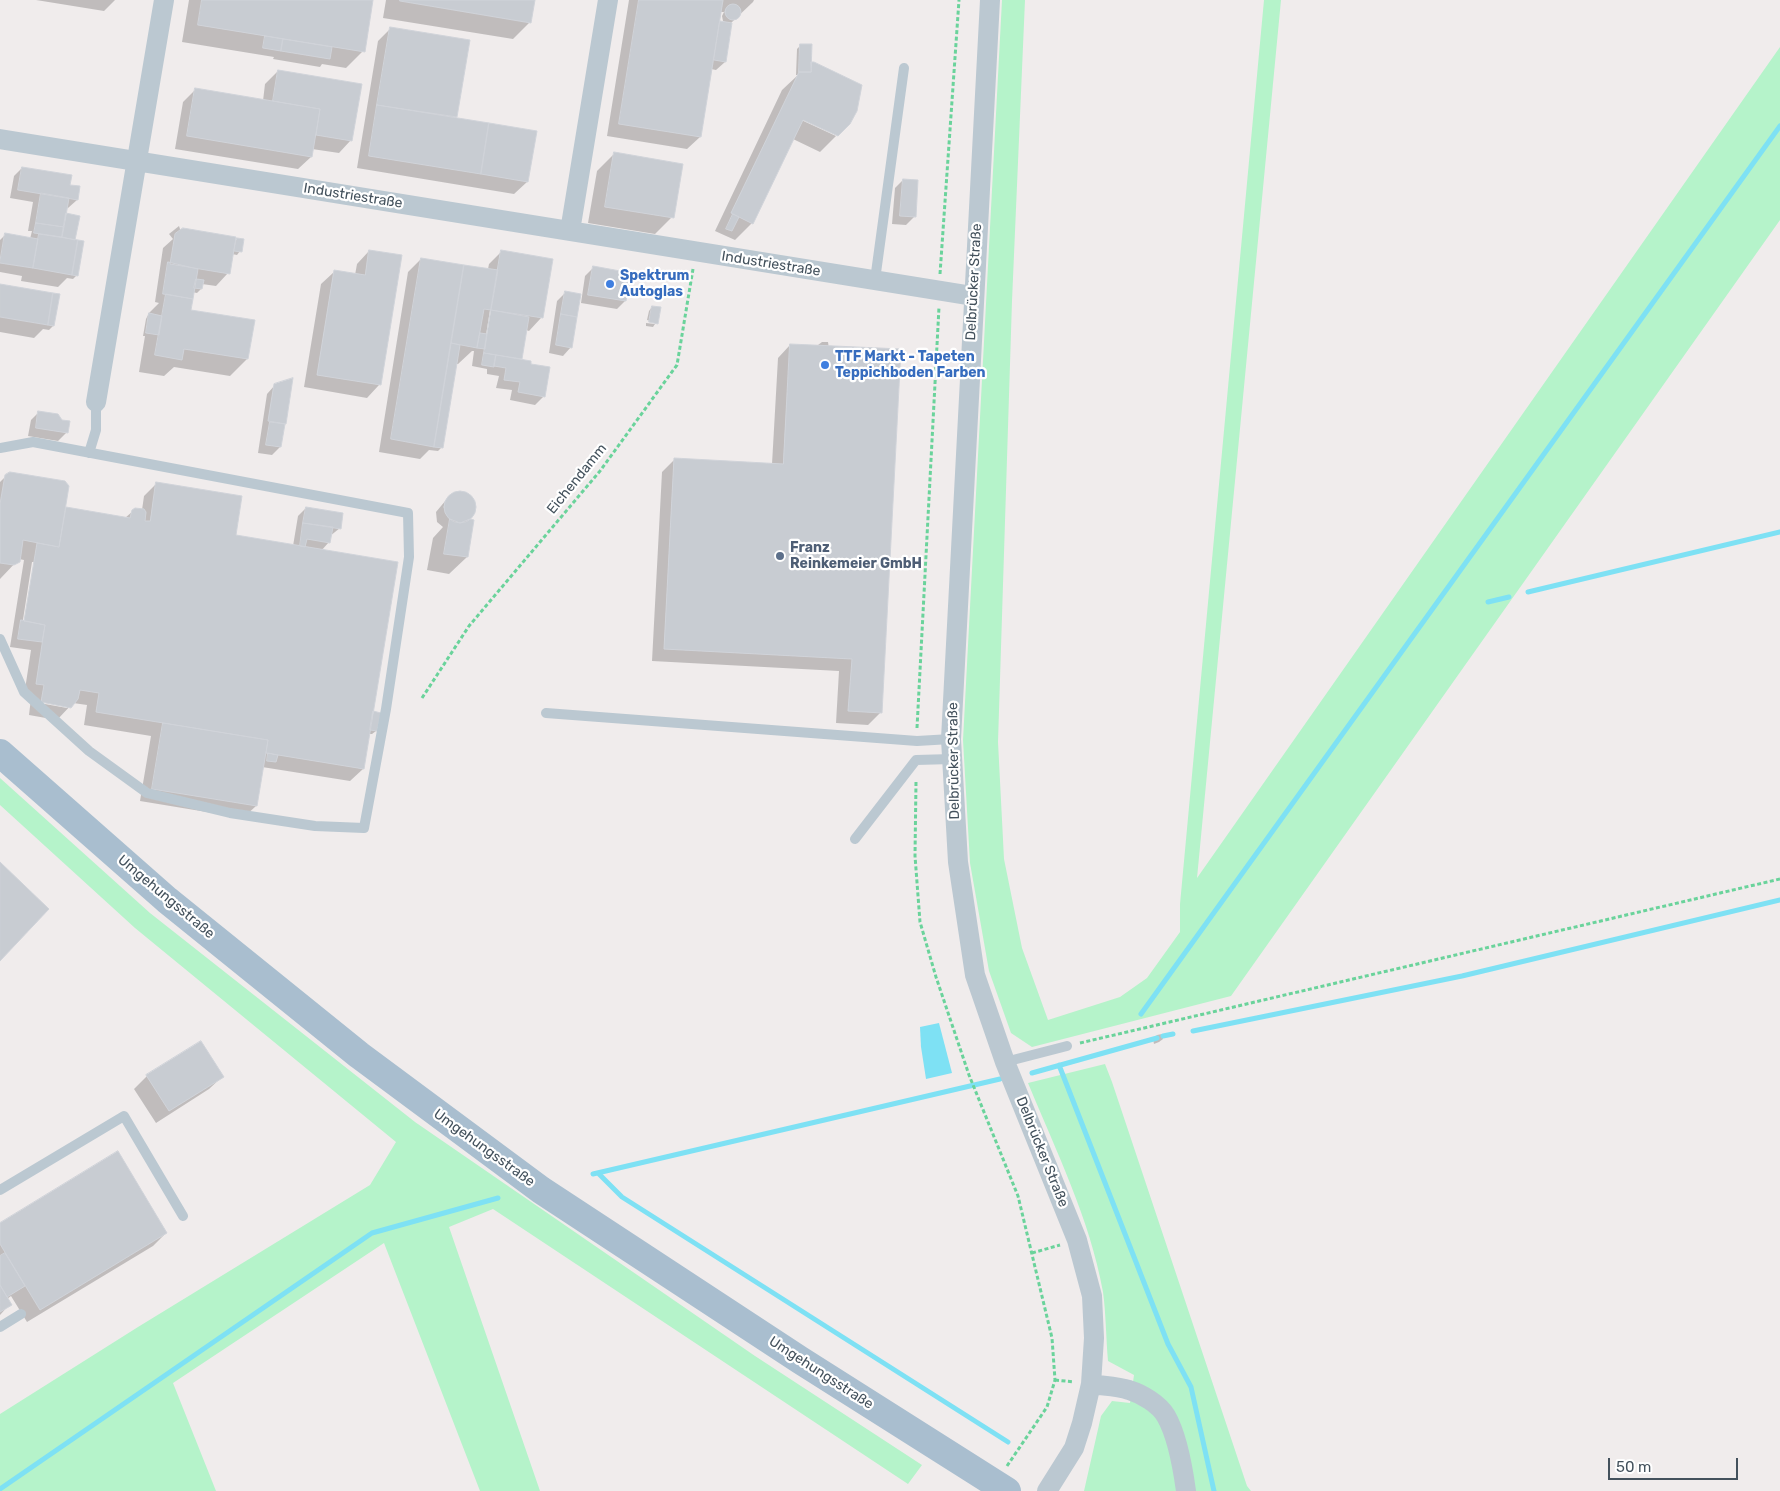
<!DOCTYPE html>
<meta charset="utf-8">
<style>
body{margin:0}
#map{position:relative;width:1780px;height:1491px;overflow:hidden;background:#f0ecec;font-family:Rubik,sans-serif}
canvas{display:block}
.scale{position:absolute;left:1608px;top:1458px;width:130px;height:22px;box-sizing:border-box;border:2px solid #43515c;border-top:0;padding-left:6px;font-size:15px;line-height:18px;white-space:nowrap;color:#43515c;-webkit-text-stroke:4px #fff;paint-order:stroke}
</style>
<div id="map">
<canvas width="1780" height="1491"></canvas>
<div class="scale">50 m</div>
</div>
<script>
const context = document.querySelector('canvas').getContext('2d');
context.lineJoin = 'round';
function fill(path, color) { context.fillStyle = color; context.fill(path, 'evenodd'); }
function stroke(path, color, width, dash) { context.strokeStyle = color; context.lineWidth = width; context.lineCap = dash ? 'butt' : 'round'; context.setLineDash(dash || []); context.stroke(path); }
function drawText(font, color, halo, rows, align = 'center') {
  context.font = font + ' Rubik,sans-serif'; context.lineWidth = 4.5; context.setLineDash([]); context.textBaseline = 'middle'; context.strokeStyle = halo; context.fillStyle = color; for (const [text, x, y, turn = 0] of rows) {
    context.save(); context.translate(x, y); context.rotate((+turn || 0) * Math.PI / 180); context.textAlign = isNaN(turn) ? turn : align; if (halo) context.strokeText(text, 0, 0); context.fillText(text, 0, 0); context.restore();
  }
}
fill(new Path2D(`
 M 1002,0 L 1025,0 L 1012,301 L 998,742 L 1004,859 L 1022,948 L 1048,1020 L 1120,997 L 1147,978 L 1180,932 L 1180,904 L 1264,0 L 1281,0 L 1197,878 L 1780,47 L 1780,220 L 1231,996 L 1032,1047 L 1011,1033 L 989,971 L 970,863 L 963,740 Z
 M 0,778 L 150,913 L 415,1122 L 755,1356 L 922,1465 L 908,1484 L 493,1209 L 449,1227 L 540,1491 L 480,1491 L 384,1243 L 173,1383 L 216,1491 L 0,1491 L 0,1414 L 138,1327 L 370,1185 L 396,1142 L 135,928 L 0,805 Z
 M 1105,1064 L 1112,1082 L 1247,1486 L 1251,1491 L 1084,1491 L 1101,1416 L 1112,1401 L 1130,1403 L 1134,1375 L 1108,1361 C 1106,1338 1106,1314 1103,1292 C 1090,1219 1056,1151 1028,1083 Z`), '#b5f3ca');
fill(new Path2D(`
 M 939,1023 L 952,1073 L 926,1079 L 921,1047 L 920,1027 Z`), '#7ee1f4');
fill(new Path2D(`
 M 36,0 L 115,0 L 104,11 Z
 M 189,0 L 372,0 L 363,51 L 346,68 L 322,64 L 320,67 L 273,59 L 274,57 L 182,42 Z
 M 386,0 L 534,0 L 530,22 L 513,39 L 383,18 Z
 M 629,0 L 754,0 L 753,2 L 731,23 L 725,62 L 716,70 L 711,69 L 700,137 L 687,149 L 607,136 ZM 721,12 L 724,12 L 722,16 L 723,21 L 728,24 L 719,22 Z
 M 390,29 L 468,41 L 456,118 L 527,182 L 514,194 L 357,168 L 378,41 Z
 M 801,45 L 810,65 L 797,118 L 836,136 L 820,152 L 793,139 L 752,223 L 735,240 L 715,231 L 782,90 L 798,75 L 796,75 L 797,49 Z
 M 278,71 L 360,85 L 351,140 L 339,153 L 312,149 L 311,157 L 298,169 L 175,149 L 183,102 L 195,90 L 263,101 L 265,84 Z
 M 614,154 L 672,217 L 655,234 L 588,223 L 597,171 Z
 M 22,168 L 69,186 L 77,200 L 68,208 L 66,208 L 64,217 L 74,240 L 77,275 L 73,279 L 67,278 L 58,287 L 21,281 L 22,276 L 0,272 L 0,240 L 5,235 L 30,239 L 32,231 L 28,231 L 33,202 L 10,198 L 14,176 Z
 M 903,180 L 914,217 L 906,225 L 892,224 L 895,188 Z
 M 179,226 L 180,229 L 234,238 L 234,243 L 237,239 L 240,251 L 237,255 L 232,254 L 228,273 L 216,286 L 202,284 L 201,289 L 197,293 L 192,292 L 189,311 L 247,359 L 230,376 L 174,367 L 164,376 L 139,372 L 145,336 L 143,336 L 146,319 L 149,313 L 159,303 L 155,302 L 163,248 L 173,239 L 169,234 Z
 M 369,251 L 401,256 L 379,385 L 367,398 L 304,387 L 321,284 L 334,272 L 355,275 L 357,264 Z
 M 501,252 L 551,260 L 541,318 L 529,331 L 526,330 L 521,360 L 544,396 L 535,405 L 510,400 L 512,390 L 496,388 L 499,376 L 487,374 L 487,369 L 472,366 L 474,351 L 472,351 L 458,364 L 456,364 L 442,447 L 438,451 L 429,450 L 420,459 L 379,452 L 408,272 L 421,259 L 488,269 L 489,264 ZM 493,307 L 488,335 L 486,335 L 490,310 Z
 M 593,268 L 625,301 L 617,309 L 581,303 L 585,276 Z
 M 0,285 L 53,326 L 49,330 L 43,329 L 34,338 L 0,332 Z
 M 566,292 L 571,347 L 563,356 L 549,353 L 557,301 Z
 M 652,307 L 657,323 L 655,324 L 655,322 L 647,320 L 649,311 Z
 M 646,323 L 655,324 L 653,327 L 646,326 Z
 M 822,342 L 828,342 L 881,712 L 868,725 L 836,723 L 839,671 L 652,661 L 662,472 L 675,459 L 772,464 L 778,358 L 790,345 L 818,345 Z
 M 291,380 L 280,447 L 272,455 L 258,453 L 267,394 L 275,385 Z
 M 39,412 L 67,432 L 58,441 L 28,436 L 31,420 Z
 M 6,476 L 63,511 L 66,509 L 125,518 L 133,511 L 142,510 L 144,496 L 157,483 L 234,536 L 293,546 L 298,516 L 306,508 L 340,528 L 330,536 L 329,542 L 321,551 L 376,731 L 372,734 L 368,734 L 363,769 L 350,781 L 262,767 L 256,806 L 243,818 L 140,801 L 151,736 L 84,725 L 87,705 L 73,703 L 57,720 L 29,715 L 31,698 L 24,696 L 31,650 L 10,647 L 24,560 L 19,559 L 0,579 L 0,482 ZM 32,562 L 35,562 L 24,627 L 22,626 ZM 35,700 L 67,706 L 67,708 L 34,702 Z
 M 458,492 L 464,492 L 473,499 L 475,504 L 474,511 L 467,520 L 472,521 L 467,557 L 449,574 L 427,570 L 433,538 L 443,527 L 437,522 L 436,512 L 451,494 Z
 M 1162,1034 L 1163,1039 L 1159,1042 L 1154,1044 L 1153,1039 L 1157,1035 Z
 M 147,1076 L 222,1077 L 209,1089 L 156,1123 L 134,1089 Z
 M 0,1224 L 166,1233 L 153,1246 L 27,1322 L 11,1296 L 7,1299 L 10,1304 L 0,1315 Z`), '#0003');
stroke(new Path2D(`
 M 1528,592 L 1780,532
 M 1488,602 L 1509,597
 M 1141,1014 L 1780,126
 M 1193,1031 L 1462,976 L 1780,900
 M 1163,1036 L 1173,1034
 M 1059,1065 L 1168,1344 L 1191,1387 L 1214,1491
 M 1032,1073 L 1157,1038
 M 598,1173 L 622,1197 L 1008,1442
 M 593,1174 L 1000,1079
 M 0,1489 L 372,1233 L 498,1198`), '#7ee1f4', 5);
const building = new Path2D(`
 M 202,0 L 373,0 L 365,52 L 198,25 Z
 M 400,0 L 535,0 L 531,23 L 400,1 Z
 M 639,0 L 723,0 L 701,137 L 619,124 Z
 M725 12a8 8 0 1 1 16 0a8 8 0 1 1-16 0Z
 M 720,21 L 732,23 L 726,62 L 714,60 Z
 M 390,27 L 470,40 L 457,117 L 377,105 Z
 M 265,36 L 283,39 L 281,51 L 263,48 Z
 M 283,39 L 332,47 L 330,59 L 281,51 Z
 M 800,44 L 812,44 L 811,72 L 799,72 Z
 M 811,62 L 814,62 L 862,85 L 857,111 L 850,124 L 838,136 L 803,120 L 753,224 L 731,213 L 799,72 L 811,72 Z
 M 278,70 L 362,84 L 352,141 L 316,135 L 320,109 L 273,101 Z
 M 195,88 L 320,109 L 312,157 L 187,136 Z
 M 377,105 L 489,123 L 481,174 L 369,156 Z
 M 489,123 L 537,131 L 528,182 L 481,174 Z
 M 614,152 L 683,164 L 674,218 L 605,207 Z
 M 22,167 L 72,175 L 70,185 L 80,186 L 78,200 L 18,190 Z
 M 903,179 L 918,180 L 916,217 L 900,216 Z
 M 41,193 L 69,198 L 64,227 L 36,223 Z
 M 66,213 L 80,216 L 75,240 L 62,237 Z
 M 733,214 L 739,217 L 732,231 L 726,229 Z
 M 36,223 L 64,227 L 62,237 L 34,233 Z
 M 183,228 L 236,237 L 230,274 L 170,264 L 175,234 Z
 M 5,233 L 38,239 L 33,268 L 0,263 Z
 M 39,234 L 78,240 L 72,275 L 33,268 Z
 M 237,238 L 244,239 L 242,252 L 234,251 Z
 M 78,240 L 84,241 L 78,276 L 72,275 Z
 M 369,250 L 402,255 L 381,385 L 317,375 L 334,270 L 365,275 Z
 M 501,250 L 553,259 L 543,318 L 491,310 Z
 M 421,258 L 464,265 L 434,447 L 391,439 Z
 M 168,262 L 198,269 L 193,299 L 163,294 Z
 M 464,265 L 498,270 L 491,310 L 484,309 L 477,348 L 451,343 Z
 M 593,266 L 631,273 L 626,301 L 588,295 Z
 M 196,279 L 204,280 L 202,289 L 194,288 Z
 M 0,284 L 53,293 L 48,325 L 0,317 Z
 M 565,291 L 581,294 L 577,317 L 561,314 Z
 M 53,293 L 60,294 L 54,326 L 48,325 Z
 M 166,294 L 193,299 L 191,310 L 255,320 L 248,359 L 184,349 L 182,360 L 155,355 Z
 M 652,306 L 661,307 L 658,324 L 649,322 Z
 M 491,310 L 529,317 L 522,359 L 484,353 Z
 M 149,313 L 162,316 L 159,335 L 146,333 Z
 M 561,314 L 577,317 L 572,348 L 556,345 Z
 M 480,333 L 487,334 L 485,349 L 477,348 Z
 M 451,343 L 460,345 L 443,448 L 434,447 Z
 M 790,344 L 901,349 L 882,713 L 848,711 L 852,659 L 664,649 L 674,458 L 783,464 Z
 M 484,353 L 496,355 L 494,367 L 482,365 Z
 M 496,355 L 531,361 L 531,364 L 550,367 L 545,397 L 518,392 L 520,382 L 504,380 L 506,368 L 494,366 Z
 M 293,378 L 286,424 L 268,421 L 274,384 Z
 M 38,411 L 58,414 L 62,420 L 70,421 L 68,433 L 36,428 Z
 M 270,422 L 285,424 L 281,447 L 266,445 Z
 M 10,472 L 65,481 L 69,486 L 59,547 L 23,540 L 20,562 L 14,565 L 0,563 L 0,504 L 5,475 Z
 M 156,482 L 242,496 L 236,535 L 398,562 L 364,769 L 266,753 L 268,740 L 96,712 L 99,693 L 80,690 L 78,699 L 71,708 L 41,702 L 44,685 L 36,684 L 45,625 L 24,621 L 37,543 L 59,547 L 66,507 L 130,518 L 132,510 L 135,508 L 144,509 L 146,512 L 145,521 L 150,521 Z
 M444 507a16 16 0 1 1 32 0a16 16 0 1 1-32 0Z
 M 306,507 L 343,513 L 341,529 L 303,523 Z
 M 450,519 L 460,523 L 470,519 L 474,520 L 468,557 L 444,554 Z
 M 303,523 L 333,527 L 330,543 L 307,539 L 305,547 L 300,546 Z
 M 21,620 L 45,625 L 42,642 L 18,639 Z
 M 373,711 L 381,713 L 377,731 L 370,730 Z
 M 163,723 L 268,740 L 257,806 L 152,789 Z
 M 268,753 L 278,755 L 276,762 L 267,761 Z
 M 0,862 L 49,909 L 0,961 Z
 M 201,1041 L 224,1077 L 169,1111 L 146,1075 Z
 M 118,1151 L 167,1233 L 40,1310 L 0,1244 L 0,1223 Z
 M 5,1253 L 25,1286 L 7,1297 L 0,1285 L 0,1256 Z
 M 0,1285 L 12,1305 L 0,1312 Z`);
fill(building, '#c8ccd2');
stroke(building, '#d0d3d9', 1);
stroke(new Path2D(`
 M 940,274 L 959,0
 M 422,698 L 469,626 L 600,471 L 677,365 L 693,269
 M 917,728 L 939,307
 M 916,782 L 915,856 L 920,922 L 936,977 L 969,1075 L 1018,1196 L 1052,1338 L 1055,1380 L 1047,1407 L 1007,1466
 M 1080,1043 L 1780,879
 M 1032,1253 L 1060,1245
 M 1055,1380 L 1074,1382`), '#6ad39b', 3, [4, 2.5]);
stroke(new Path2D(`
 M 875,280 L 904,68
 M 0,448 L 33,442 L 408,513 L 409,557 L 386,709 L 364,828 L 315,826 L 230,813 L 147,793 L 89,751 L 24,692 L 0,639
 M 89,453 L 96,430 L 96,402
 M 546,713 L 917,741 L 951,739
 M 855,839 L 916,760 L 952,759
 M 1005,1062 L 1067,1046
 M 0,1190 L 124,1116 L 183,1216
 M 0,1327 L 21,1314`), '#bbc8d1', 10);
stroke(new Path2D(`
 M 990,0 L 951,739 L 958,862 L 975,975 L 1005,1062 L 1077,1240 L 1092,1296 L 1094,1338 L 1091,1384 L 1082,1423 L 1074,1448 L 1047,1491
 M 0,139 L 973,296
 M 570,231 L 608,0
 M 96,402 L 164,0
 M 1091,1384 C 1103,1386 1117,1386 1129,1390 C 1142,1394 1159,1404 1166,1416 C 1177,1435 1183,1469 1186,1491`), '#bbc8d1', 20);
stroke(new Path2D(`
 M 0,753 L 167,900 L 359,1055 L 541,1190 L 800,1360 L 1007,1491`), '#a9becf', 28);
for (const [x, y, r, color] of [
 [610,284,5,"#3f7fe0"],
 [825,365,5,"#3f7fe0"],
 [780,556,5,"#5c6f8a"]
]) { const dot = new Path2D(); dot.arc(x, y, r, 0, 2 * Math.PI); context.fillStyle = color; context.fill(dot); stroke(dot, '#fff', 2); }
drawText('14px', '#43515c', '#fff', [
 ["Industriestraße",353,196,9],
 ["Industriestraße",771,264,9],
 ["Delbrücker Straße",974,282,-87],
 ["Eichendamm",577,479,-51],
 ["Delbrücker Straße",954,761,-91],
 ["Umgehungsstraße",166,897,40],
 ["Umgehungsstraße",484,1148,36],
 ["Delbrücker Straße",1042,1152,68],
 ["Umgehungsstraße",821,1373,33]
]);
drawText('bold 14px', '#366cbe', '#fff', [
 ["Spektrum",620,276],
 ["Autoglas",620,292],
 ["TTF Markt - Tapeten",835,357],
 ["Teppichboden Farben",835,373]
], 'left');
drawText('bold 14px', '#4e5e75', '#fff', [
 ["Franz",790,548],
 ["Reinkemeier GmbH",790,564]
], 'left');
</script>
